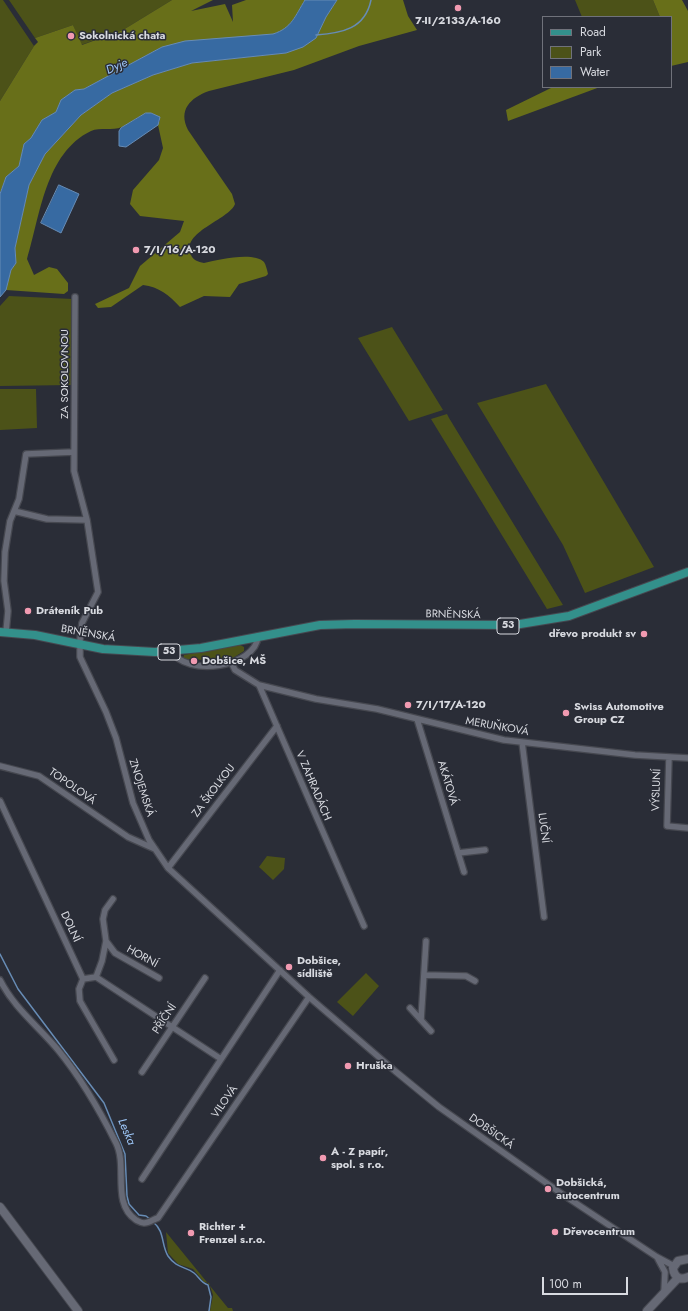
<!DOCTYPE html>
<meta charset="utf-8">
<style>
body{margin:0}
#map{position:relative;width:688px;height:1311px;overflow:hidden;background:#2a2d37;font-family:Jost,sans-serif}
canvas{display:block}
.legend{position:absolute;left:542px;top:16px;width:130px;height:72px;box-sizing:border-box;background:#2a2d37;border:1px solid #70727b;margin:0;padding:5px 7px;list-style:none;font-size:12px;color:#d8dae0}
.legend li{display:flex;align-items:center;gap:8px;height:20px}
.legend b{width:20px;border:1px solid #70727b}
.scale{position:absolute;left:542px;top:1277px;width:86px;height:18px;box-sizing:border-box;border:2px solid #d8dae0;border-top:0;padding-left:5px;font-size:12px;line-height:14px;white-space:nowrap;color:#d8dae0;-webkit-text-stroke:3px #2a2d37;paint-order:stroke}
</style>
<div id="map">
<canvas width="688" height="1311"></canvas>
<ul class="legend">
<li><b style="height:5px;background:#33908b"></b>Road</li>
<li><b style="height:11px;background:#4c5218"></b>Park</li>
<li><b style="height:11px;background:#376aa2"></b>Water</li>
</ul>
<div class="scale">100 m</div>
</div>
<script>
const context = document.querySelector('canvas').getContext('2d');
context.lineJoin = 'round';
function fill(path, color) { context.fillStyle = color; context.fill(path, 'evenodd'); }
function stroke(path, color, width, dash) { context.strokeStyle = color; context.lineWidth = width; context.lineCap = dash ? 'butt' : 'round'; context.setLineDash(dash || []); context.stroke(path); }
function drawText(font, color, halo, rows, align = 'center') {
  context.font = font + ' Jost,sans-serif'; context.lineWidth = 3; context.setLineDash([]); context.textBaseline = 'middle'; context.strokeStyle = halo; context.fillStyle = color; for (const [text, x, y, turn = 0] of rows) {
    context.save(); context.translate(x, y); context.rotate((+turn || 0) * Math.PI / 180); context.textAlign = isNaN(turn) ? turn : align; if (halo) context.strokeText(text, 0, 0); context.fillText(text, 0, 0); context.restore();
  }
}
fill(new Path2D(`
 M 0,0 L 3,0 L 34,46 L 0,101 Z
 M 9,0 L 172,0 L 123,30 L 81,45 L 73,25 L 35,38 Z
 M 575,0 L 653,0 L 660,17 L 582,17 Z
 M 9,296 L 73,299 L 72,385 L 0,386 L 0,306 Z
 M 392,327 L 443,410 L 409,421 L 358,338 Z
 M 546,384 L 654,567 L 585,593 L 563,545 L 477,403 Z
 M 0,389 L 36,389 L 37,428 L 0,430 Z
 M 447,414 L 449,418 L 563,605 L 547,609 L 431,419 Z
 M 238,644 L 244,647 L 244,651 L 228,661 L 204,662 L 204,660 L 189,659 L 186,660 L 183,658 L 184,655 Z
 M 267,856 L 285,858 L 284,869 L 273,880 L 259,867 Z
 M 366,973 L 379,986 L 353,1016 L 337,1002 Z
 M 166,1232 L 228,1308 L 232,1308 L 233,1311 L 210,1311 L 213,1295 L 209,1283 L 204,1282 L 193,1269 L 178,1264 L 168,1253 Z`), '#4c5218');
fill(new Path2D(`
 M 172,0 L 213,0 L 191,11 L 225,4 L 233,22 L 232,5 L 246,0 L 305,0 C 295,16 292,28 274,34 L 162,47 L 84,89 L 75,90 L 61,100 L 56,112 L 42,120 L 31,138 L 24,144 L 19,166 L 6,177 L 0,193 L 1,203 L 0,206 L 0,101 L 34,46 L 38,42 L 35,38 L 73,25 L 82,45 L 123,30 Z
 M 337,0 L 403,0 L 408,16 L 417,30 L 359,46 L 294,70 L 209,91 C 190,98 178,110 188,130 L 232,194 L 235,204 C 229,220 180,232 191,255 C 193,260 198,262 204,263 C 216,260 254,251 264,262 C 266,265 267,270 268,274 L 266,276 L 239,284 L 230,297 L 204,296 L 180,307 C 169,295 159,287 143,285 L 111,307 L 98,308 L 95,304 L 129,288 L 140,266 L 180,232 L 184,221 L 140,216 L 130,204 L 133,190 L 159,160 L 163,148 L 158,125 L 160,120 L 152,113 C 140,113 132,123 122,127 C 112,131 100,127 91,131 C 45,153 40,217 27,259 L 34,275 L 49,267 L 57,269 L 68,283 L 68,291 L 64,294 L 6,290 L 11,270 L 16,263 L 15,248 L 29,185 L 45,154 L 81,115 L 112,93 L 153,75 L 192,63 L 286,53 L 316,38 L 326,17 Z
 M 653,0 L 682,0 L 688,11 L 688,62 L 671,66 L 671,17 L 660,17 Z
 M 553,87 L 600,87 L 508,121 L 506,110 Z`), '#686f19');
const water = new Path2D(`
 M 305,0 L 337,0 L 326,17 L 316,38 L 303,47 L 286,53 L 192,63 L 153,75 L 112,93 L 81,115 L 45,154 L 29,185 L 15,248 L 16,263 L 11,270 L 6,290 L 0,297 L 0,194 L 6,177 L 19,166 L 24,144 L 31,138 L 42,120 L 56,112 L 61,100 L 75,90 L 84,89 L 162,47 L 185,41 L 273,34 C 292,28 295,16 305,0 Z
 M 146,113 L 151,113 L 160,117 L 158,125 L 126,147 L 119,146 L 119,131 L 121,128 Z
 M 59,185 L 79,194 L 61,233 L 41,223 Z`);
fill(water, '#376aa2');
stroke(water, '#678cb5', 1);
stroke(new Path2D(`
 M 316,35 C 342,33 365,29 371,0
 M 0,954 L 18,989 L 104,1103 L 125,1154 L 127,1196 L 129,1204 L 139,1215 L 146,1216 L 150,1219
 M 153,1222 C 165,1231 161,1245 168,1256 C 177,1269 185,1266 194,1273 C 199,1277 201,1283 208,1285 L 211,1297 L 209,1311`), '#678cb5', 1.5);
const minor = new Path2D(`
 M 75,297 L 74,471 L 87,520 L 98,592 L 82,623 L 80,640 L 80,657 L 106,712 L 116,738 L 133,803 L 149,840 L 168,868 L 309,997 L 395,1071 L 439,1107 L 562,1194 L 657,1257 L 674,1266
 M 14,511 L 47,519 L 87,520
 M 6,632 L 8,611 L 4,581 L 5,552 L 10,521 L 19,499 L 26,454 L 74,452
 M 172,651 C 185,677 256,668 258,636
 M 232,664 L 235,670 L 259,685 L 364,926
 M 259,685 L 316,699 L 377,709 L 504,740 L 635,755 L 688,758
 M 417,719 L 464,872
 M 522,742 L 544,917
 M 669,757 L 667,826 L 688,828
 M 0,766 L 39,776 L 128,837 L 155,849
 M 0,801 L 83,979 L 79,989 L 80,1001 L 114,1060
 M 458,853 L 485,850
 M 168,868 L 277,726
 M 113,899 L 105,910 L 103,919 L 106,941 L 115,953 L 159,978
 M 425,975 L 466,976 L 475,981
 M 96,977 L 102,961 L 106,941
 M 83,979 L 96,977 L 221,1059
 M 0,980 C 14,1008 38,1026 58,1050 C 81,1078 100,1111 116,1143 C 128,1167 111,1203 136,1220 C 138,1221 141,1223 144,1223 C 149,1223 154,1219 158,1218 L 309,997
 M 410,1008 L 431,1031
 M 421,1020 L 426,941
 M 142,1072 L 205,978
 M 142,1179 L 280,970
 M 658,1259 L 665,1272 L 664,1293`);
const secondary = new Path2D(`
 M 0,1207 L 78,1311
 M 688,1259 L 678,1261 L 673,1268 C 674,1277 680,1281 688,1277
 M 647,1311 L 678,1278`);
const primary = new Path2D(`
 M 0,632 L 35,635 L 103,649 L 155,652 L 201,648 L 320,625 L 354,624 L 514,625 L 569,616 L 688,572`);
stroke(minor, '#464850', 8);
stroke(secondary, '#464850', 10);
stroke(primary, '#464850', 10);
stroke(minor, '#666975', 5.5);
stroke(secondary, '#666975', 8);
stroke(primary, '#33908b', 8);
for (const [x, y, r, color] of [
 [458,8,4,"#f19ab1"],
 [71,36,4,"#f19ab1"],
 [136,250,4,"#f19ab1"],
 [28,611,4,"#f19ab1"],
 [644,634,4,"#f19ab1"],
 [194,661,4,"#f19ab1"],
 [408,705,4,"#f19ab1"],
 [566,713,4,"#f19ab1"],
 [289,967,4,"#f19ab1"],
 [348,1066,4,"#f19ab1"],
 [323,1158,4,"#f19ab1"],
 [548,1189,4,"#f19ab1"],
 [555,1232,4,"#f19ab1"],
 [191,1233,4,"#f19ab1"]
]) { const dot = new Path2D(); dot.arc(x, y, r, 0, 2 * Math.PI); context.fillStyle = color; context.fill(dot); stroke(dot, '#2a2d37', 1.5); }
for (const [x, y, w] of [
 [508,626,22],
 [169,652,22]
]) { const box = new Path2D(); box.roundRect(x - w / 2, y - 8, w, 16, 3); context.fillStyle = '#2a2d37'; context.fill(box); stroke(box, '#d8dae0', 1); }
drawText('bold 10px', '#d8dae0', null, [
 ["53",508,626],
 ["53",169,652]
]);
drawText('bold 11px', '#d8dae0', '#2a2d37', [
 ["7-II/2133/A-160",458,21,"center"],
 ["Sokolnická chata",79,36],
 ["7/I/16/A-120",144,250],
 ["Dráteník Pub",36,611],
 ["dřevo produkt sv",636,634,"right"],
 ["Dobšice, MŠ",202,661],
 ["7/I/17/A-120",416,705],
 ["Swiss Automotive",574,707],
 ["Group CZ",574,720],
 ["Dobšice,",297,961],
 ["sídliště",297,974],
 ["Hruška",356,1066],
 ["A - Z papír,",331,1152],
 ["spol. s r.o.",331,1165],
 ["Dobšická,",556,1183],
 ["autocentrum",556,1196],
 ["Richter +",199,1227],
 ["Frenzel s.r.o.",199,1240],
 ["Dřevocentrum",563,1232]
], 'left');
drawText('11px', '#d8dae0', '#2a2d37', [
 ["ZA SOKOLOVNOU",65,374,-90],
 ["BRNĚNSKÁ",453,615,1],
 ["BRNĚNSKÁ",88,634,10],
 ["MERUŇKOVÁ",497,727,10],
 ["AKÁTOVÁ",447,783,73],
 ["V ZAHRADÁCH",313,786,67],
 ["TOPOLOVÁ",72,787,35],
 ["ZNOJEMSKÁ",141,788,72],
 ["VÝSLUNÍ",657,790,-88],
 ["ZA ŠKOLKOU",214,791,-53],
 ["LUČNÍ",543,828,83],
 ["DOLNÍ",70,927,65],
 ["HORNÍ",142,957,29],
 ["PŘÍČNÍ",165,1019,-56],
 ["VILOVÁ",225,1102,-55],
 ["DOBŠICKÁ",491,1132,35]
]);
drawText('italic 12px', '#9ec7f8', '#2a2d37', [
 ["Dyje",117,67,-24],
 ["Leska",126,1132,67]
]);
</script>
